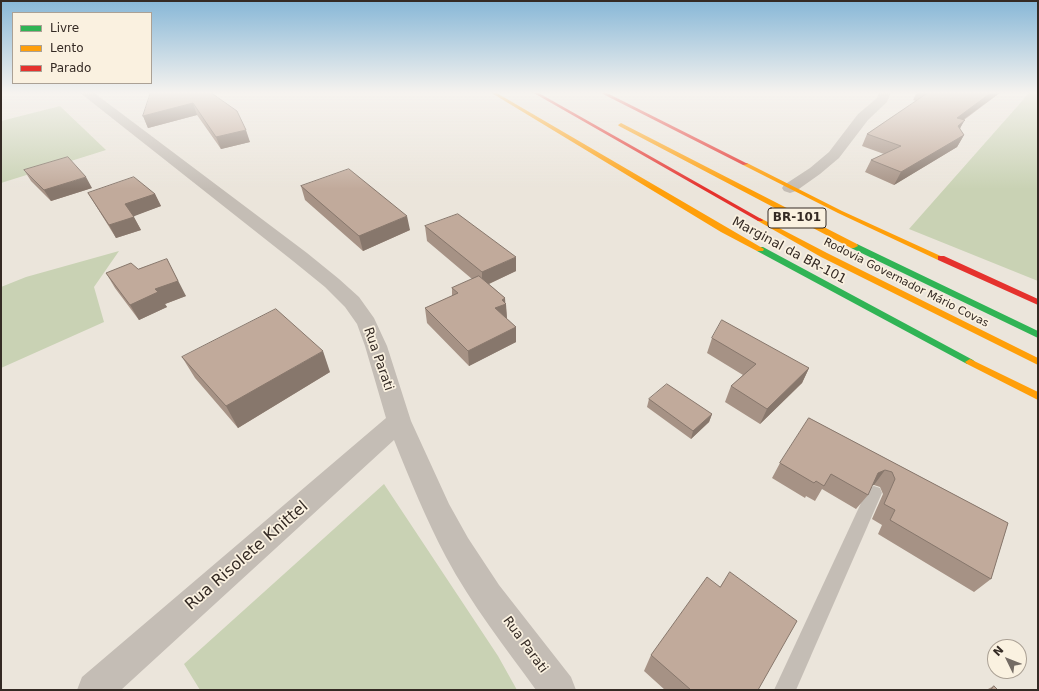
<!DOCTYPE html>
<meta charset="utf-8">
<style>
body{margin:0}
#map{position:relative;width:1039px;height:691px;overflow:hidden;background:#ebe5db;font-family:"DejaVu Sans",sans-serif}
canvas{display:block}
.frame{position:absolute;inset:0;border:2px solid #342a24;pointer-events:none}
.legend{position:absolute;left:12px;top:12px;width:140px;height:72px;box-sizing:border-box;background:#faf1e0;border:1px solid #aba195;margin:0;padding:5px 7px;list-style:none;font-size:12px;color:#342a24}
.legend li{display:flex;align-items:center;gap:8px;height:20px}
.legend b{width:20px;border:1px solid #aba195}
.north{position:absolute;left:987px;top:639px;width:40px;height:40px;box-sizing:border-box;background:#faf1e0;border:1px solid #aba195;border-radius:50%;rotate:313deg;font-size:11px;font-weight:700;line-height:16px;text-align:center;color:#342a24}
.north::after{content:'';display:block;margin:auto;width:14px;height:18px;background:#746b64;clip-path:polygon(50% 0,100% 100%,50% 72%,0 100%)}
</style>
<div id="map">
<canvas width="1039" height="691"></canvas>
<div class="frame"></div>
<ul class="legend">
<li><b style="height:5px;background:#30b455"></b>Livre</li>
<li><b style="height:5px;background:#ff9f0a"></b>Lento</li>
<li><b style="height:5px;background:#e5322d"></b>Parado</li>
</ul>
<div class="north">N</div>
</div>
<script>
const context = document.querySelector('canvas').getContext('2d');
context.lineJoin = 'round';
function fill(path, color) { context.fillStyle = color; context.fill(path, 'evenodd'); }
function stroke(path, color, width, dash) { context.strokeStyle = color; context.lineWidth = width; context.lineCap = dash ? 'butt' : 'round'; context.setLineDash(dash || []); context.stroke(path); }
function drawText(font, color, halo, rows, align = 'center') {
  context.font = font + ' "DejaVu Sans",sans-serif'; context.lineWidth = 3.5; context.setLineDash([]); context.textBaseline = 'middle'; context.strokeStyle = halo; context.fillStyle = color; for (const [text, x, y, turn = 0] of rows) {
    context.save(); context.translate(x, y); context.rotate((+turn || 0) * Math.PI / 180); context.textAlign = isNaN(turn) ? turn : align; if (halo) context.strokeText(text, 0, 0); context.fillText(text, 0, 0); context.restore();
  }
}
fill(new Path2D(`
 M 1030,92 L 1038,92 L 1038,281 L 909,229 Z
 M 60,106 L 106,150 L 1,183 L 1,121 Z
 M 119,251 L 94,287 L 104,322 L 1,368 L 1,287 L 26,277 Z
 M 384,484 L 498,656 L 517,690 L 200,690 L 184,664 Z`), '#c9d2b4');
fill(new Path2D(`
 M 874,486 L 880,488 L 882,493 L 796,690 L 774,690 L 868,488 Z`), '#c4bdb5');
fill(new Path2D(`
 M 79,92 L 93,92 L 307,253 L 339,279 L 359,297 L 374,318 L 387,346 L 411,421 L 449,504 L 468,538 L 499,585 L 571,677 L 576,690 L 536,690 C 505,647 471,604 446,557 C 426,519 410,480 394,440 L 121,690 L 77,690 L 82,677 L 386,418 L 365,346 L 357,324 L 345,307 L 325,287 L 293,261 Z
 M 879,92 L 891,92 L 887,102 L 868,120 L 839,158 L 820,174 L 796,191 L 790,193 L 784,191 L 782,188 L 784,185 L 810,168 L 829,152 L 858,114 L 877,98 Z`), '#c4bdb5');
fill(new Path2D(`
 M 851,244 L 857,244 L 1038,331 L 1038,338 L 851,248 Z
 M 757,247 L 763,247 L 973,360 L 975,362 L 973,364 L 967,364 L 757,251 Z`), '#30b455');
fill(new Path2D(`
 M 490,92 L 495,92 L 764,249 L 763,251 L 757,251 L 721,232 Z
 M 621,123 L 857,244 L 858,246 L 854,248 L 851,248 L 619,126 L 618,125 Z
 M 743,163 L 747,163 L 842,211 L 945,258 L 944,260 L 938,260 L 838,213 L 743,165 Z
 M 760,218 L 827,253 L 1038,358 L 1038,365 L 821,257 L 758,221 L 757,220 Z
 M 970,359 L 1038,392 L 1038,400 L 967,364 L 965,362 Z`), '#ff9f0a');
fill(new Path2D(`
 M 532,92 L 537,92 L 763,220 L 762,221 L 758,221 Z
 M 599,92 L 605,92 L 748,164 L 743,165 Z
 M 938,256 L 944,256 L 1038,299 L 1038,305 L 938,260 Z`), '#e5322d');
fill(new Path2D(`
 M 210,92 L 250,142 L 221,149 L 197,115 L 148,128 L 143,116 Z
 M 917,92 L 1001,92 L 964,120 L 960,129 L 964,135 L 957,147 L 894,185 L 865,172 L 871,160 L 884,154 L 862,146 L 867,134 L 916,101 L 913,100 Z
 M 24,170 L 92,188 L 51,201 L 31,181 Z
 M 301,186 L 410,230 L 363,251 L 305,200 Z
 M 88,193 L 155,194 L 161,206 L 133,216 L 141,230 L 116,238 Z
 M 425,226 L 516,271 L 489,284 L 505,298 L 507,319 L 516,327 L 516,342 L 469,366 L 427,323 L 425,308 L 452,296 L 452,288 L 472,279 L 427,241 Z
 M 138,269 L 186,296 L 165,304 L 167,307 L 139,320 L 115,288 L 106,273 Z
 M 712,338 L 809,368 L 802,383 L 760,424 L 725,402 L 731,386 L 743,375 L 707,353 Z
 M 182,357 L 330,372 L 238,428 L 195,378 Z
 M 649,399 L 712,414 L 709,422 L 691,439 L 647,407 Z
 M 809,418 L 1008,523 L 991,579 L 974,592 L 878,534 L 882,525 L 872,519 L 883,494 L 880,487 L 874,485 L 872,485 L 868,495 L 856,509 L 822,489 L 815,501 L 806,496 L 805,498 L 772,478 L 780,463 Z
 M 720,587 L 758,690 L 665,690 L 644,671 L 651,655 Z
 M 994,686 L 998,690 L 986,690 Z`), '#a69285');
fill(new Path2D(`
 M 992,92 L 1001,92 L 950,129 L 957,118 Z
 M 193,103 L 197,115 L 148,128 L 143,116 Z
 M 965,120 L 958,131 L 958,126 Z
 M 246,130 L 250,142 L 221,149 L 216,137 Z
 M 964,135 L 957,147 L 894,185 L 901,172 Z
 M 86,177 L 92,188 L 51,201 L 44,190 Z
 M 155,194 L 161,206 L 132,217 L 125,204 Z
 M 407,216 L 410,230 L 363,251 L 359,236 Z
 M 134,217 L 141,230 L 116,238 L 109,225 Z
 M 516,257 L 516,271 L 482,287 L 482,272 Z
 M 167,259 L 186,296 L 165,304 L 167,307 L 139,320 L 130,305 L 155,289 Z
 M 505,298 L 505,304 L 506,304 L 507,319 L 495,308 L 502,300 Z
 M 516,327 L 516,342 L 469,366 L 468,351 Z
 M 323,351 L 330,372 L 238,428 L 226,406 Z
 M 809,368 L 802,383 L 760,424 L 767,409 Z
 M 712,414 L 709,422 L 691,439 L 693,431 Z
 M 885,470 L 874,485 L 867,487 L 878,473 Z`), '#87776c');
const building = new Path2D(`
 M 151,92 L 210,92 L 237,111 L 246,130 L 216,137 L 193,103 L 143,116 Z
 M 928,92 L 992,92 L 957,118 L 965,120 L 958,126 L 964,135 L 901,172 L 871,160 L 901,146 L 867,134 L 929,92 Z
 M 68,157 L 86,177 L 44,190 L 24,170 Z
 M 349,169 L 407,216 L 359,236 L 301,186 Z
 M 134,177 L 155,194 L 125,204 L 134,217 L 109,225 L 88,193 Z
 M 458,214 L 516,257 L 482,272 L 425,226 Z
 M 167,259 L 178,281 L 155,289 L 158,292 L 130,305 L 106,273 L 131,263 L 138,269 Z
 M 479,276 L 505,298 L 502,300 L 506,304 L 495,308 L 516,327 L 468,351 L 425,308 L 458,293 L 452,288 Z
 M 276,309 L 323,351 L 226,406 L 182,357 Z
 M 722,320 L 809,368 L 767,409 L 731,386 L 756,364 L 712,338 Z
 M 667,384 L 712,414 L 693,431 L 649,399 Z
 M 809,418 L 1008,523 L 991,579 L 890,520 L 895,510 L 884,504 L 895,479 L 892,472 L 885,470 L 878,473 L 868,495 L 831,474 L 824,486 L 816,481 L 814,483 L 780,463 Z
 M 730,572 L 797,621 L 758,690 L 691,690 L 651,655 L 707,577 L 720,587 Z
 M 994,686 L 998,690 L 991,690 Z`);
fill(building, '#c1aa9b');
stroke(building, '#87776c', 1);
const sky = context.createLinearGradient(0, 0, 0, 189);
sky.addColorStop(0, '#87b7d7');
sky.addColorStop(0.49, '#f6f3ef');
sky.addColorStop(1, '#f6f3ef00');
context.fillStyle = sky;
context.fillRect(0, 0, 1039, 189);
drawText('11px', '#342a24', '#faf1e0', [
 ["Rodovia Governador Mário Covas",906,283,27]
]);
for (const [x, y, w] of [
 [797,218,58]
]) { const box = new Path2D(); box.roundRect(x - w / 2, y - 10, w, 20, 3); context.fillStyle = '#faf1e0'; context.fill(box); stroke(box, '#342a24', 1); }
drawText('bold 12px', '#342a24', null, [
 ["BR-101",797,218]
]);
drawText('13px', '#342a24', '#faf1e0', [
 ["Marginal da BR-101",789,251,28],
 ["Rua Parati",378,359,71],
 ["Rua Parati",525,645,54]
]);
drawText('16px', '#342a24', '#faf1e0', [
 ["Rua Risolete Knittel",247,556,-41]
]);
</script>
